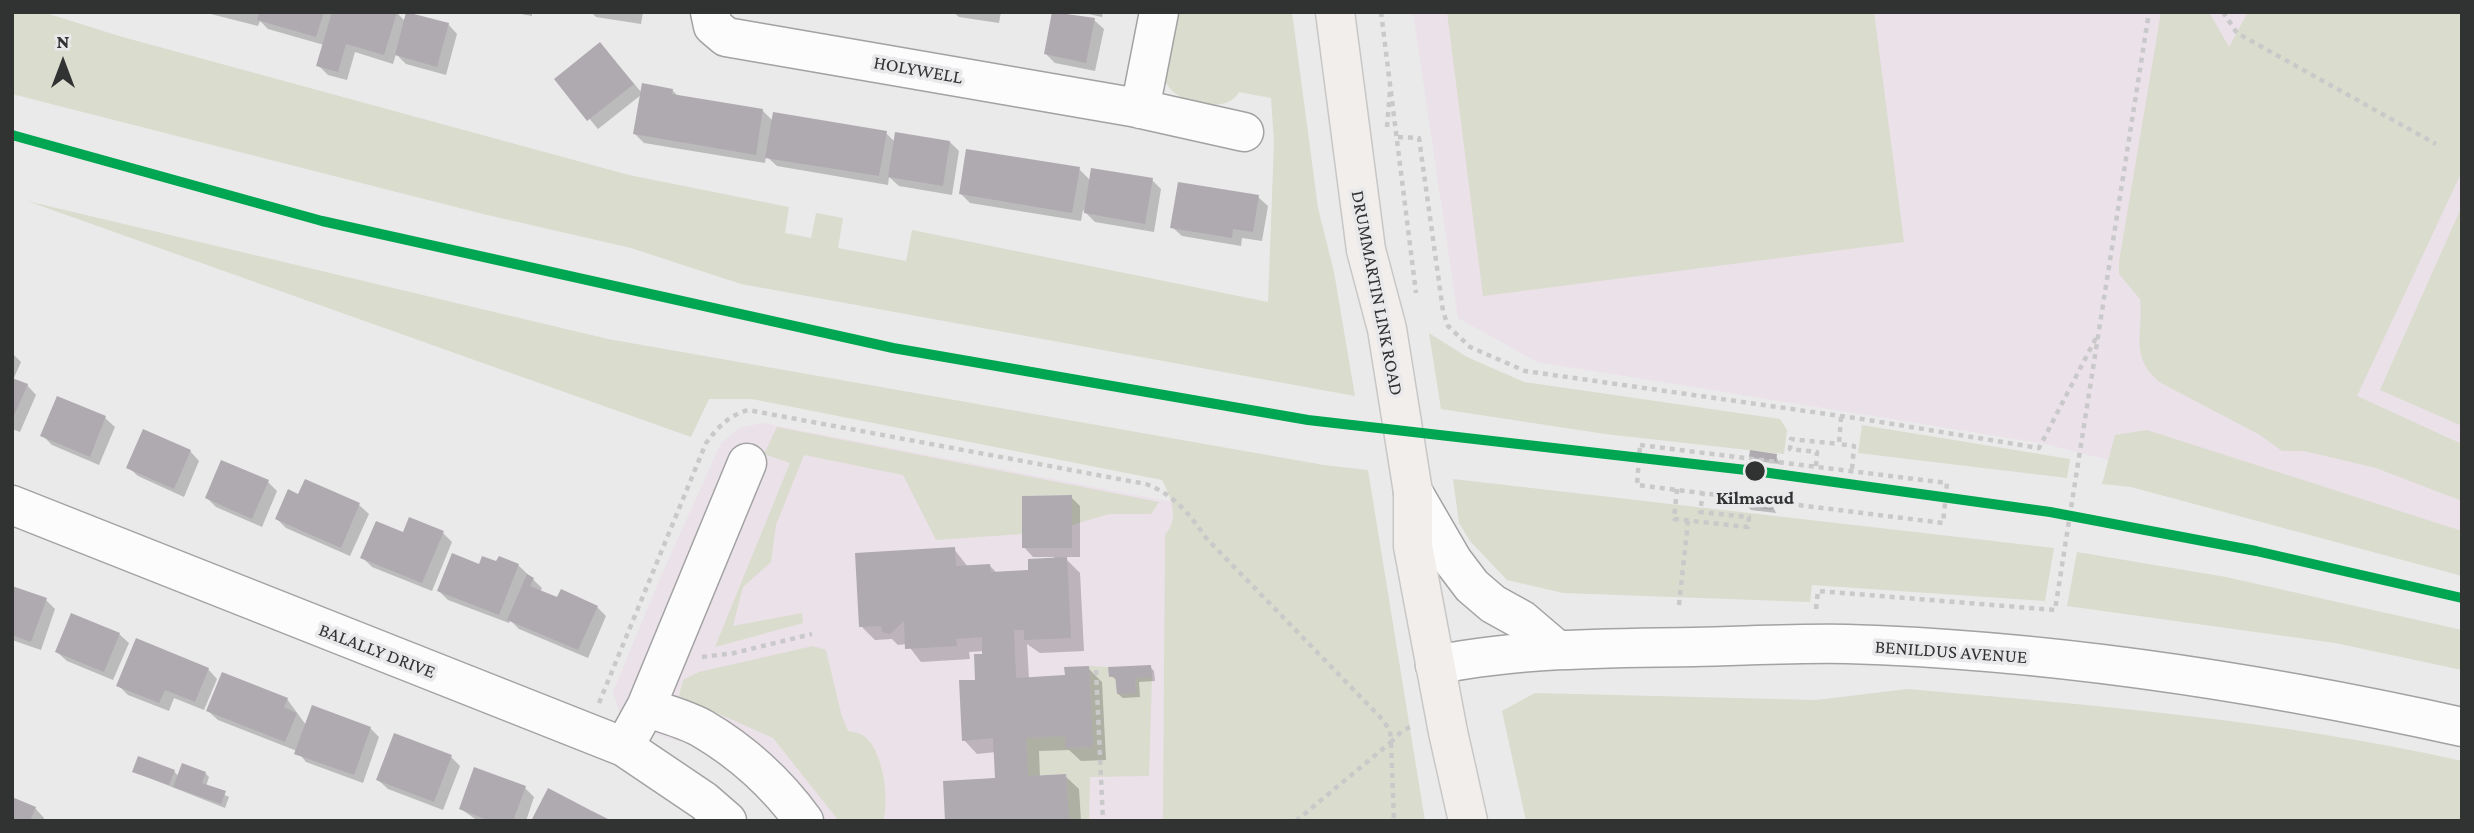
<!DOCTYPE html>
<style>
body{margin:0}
#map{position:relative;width:2474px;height:833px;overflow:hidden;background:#eaeaea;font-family:"Crimson Pro",serif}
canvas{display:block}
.frame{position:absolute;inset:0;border:14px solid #313232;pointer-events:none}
.north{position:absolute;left:28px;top:28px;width:70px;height:70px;-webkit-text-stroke:5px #e9e9eb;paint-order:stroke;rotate:0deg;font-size:19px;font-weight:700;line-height:28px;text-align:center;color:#313232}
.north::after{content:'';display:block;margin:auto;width:24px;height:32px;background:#313232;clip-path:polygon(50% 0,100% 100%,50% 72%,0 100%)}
</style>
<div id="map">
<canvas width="2474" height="833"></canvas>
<div class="frame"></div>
<div class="north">N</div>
</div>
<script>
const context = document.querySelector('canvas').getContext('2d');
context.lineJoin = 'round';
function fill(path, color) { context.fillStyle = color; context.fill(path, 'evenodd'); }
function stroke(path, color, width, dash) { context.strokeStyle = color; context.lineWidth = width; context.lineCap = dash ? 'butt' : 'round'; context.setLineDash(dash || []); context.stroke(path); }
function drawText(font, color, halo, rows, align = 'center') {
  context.font = font + ' "Crimson Pro",serif'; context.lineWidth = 7; context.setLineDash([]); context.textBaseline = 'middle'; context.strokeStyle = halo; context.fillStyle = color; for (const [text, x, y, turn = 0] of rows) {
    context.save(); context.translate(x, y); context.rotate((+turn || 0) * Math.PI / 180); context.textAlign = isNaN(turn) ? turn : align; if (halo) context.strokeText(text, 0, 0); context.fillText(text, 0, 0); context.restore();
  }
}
fill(new Path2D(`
 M 1413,12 L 2462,12 L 2462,553 L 2347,520 L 2041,443 L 1537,362 L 1458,318 Z
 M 762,423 L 1173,502 L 1172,821 L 789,821 L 773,800 L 698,744 L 665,738 L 621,717 L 613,692 L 660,578 L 721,443 L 739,428 Z`), '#ebe1e9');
fill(new Path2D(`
 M 12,12 L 43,12 L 119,36 L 629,175 L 789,207 L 785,233 L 811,238 L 816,213 L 843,218 L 838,248 L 906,261 L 912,230 L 1268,302 L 1274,142 L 1271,98 L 1239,92 C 1227,116 1169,104 1164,77 C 1162,61 1171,29 1173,12 L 1292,12 L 1318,208 L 1334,272 L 1355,396 L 741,284 L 631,248 L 483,214 L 12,94 Z
 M 1447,12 L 1874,12 L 1904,242 L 1483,296 Z
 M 2161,12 L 2209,12 L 2229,47 L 2248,12 L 2462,12 L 2462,171 L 2357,396 L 2462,444 L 2462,501 L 2376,468 L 2304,451 L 2282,451 L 2260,435 L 2161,383 C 2128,357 2144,334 2140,299 L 2119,274 L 2119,262 Z
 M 27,201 L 608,339 L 1324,465 L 1368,470 L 1425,821 L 1163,821 L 1165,535 C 1180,518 1171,498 1162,480 L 752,399 L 709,399 L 691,437 Z
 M 2462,206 L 2462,426 L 2380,390 Z
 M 1429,333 L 1467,357 L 1524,382 L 1780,419 L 1787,430 L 1784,454 L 1605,434 L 1441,409 Z
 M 1862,425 L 2070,459 L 2067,478 L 1858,453 Z
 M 777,427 L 1159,502 L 1151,514 L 1109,514 L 1072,525 L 1071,495 L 1022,496 L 1022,534 L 936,540 L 903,475 L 804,455 L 776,525 L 771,562 L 743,587 L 733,626 L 802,613 L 803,623 L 715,647 L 790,463 L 764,454 Z
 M 2147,430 L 2462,531 L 2462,576 L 2131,487 L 2102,484 L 2115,435 Z
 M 1453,479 L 2054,548 L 2045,601 L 1812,585 L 1810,602 L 1563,593 L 1507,580 L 1470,541 L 1459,523 Z
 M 2077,552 L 2226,577 L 2462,630 L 2462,670 L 2335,643 L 2067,606 Z
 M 813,646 L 826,650 L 841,713 L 848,731 C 853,732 860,733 864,736 C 883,750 890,800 883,821 L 839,821 L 773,738 L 679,696 L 683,680 L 699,672 Z
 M 1089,666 L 1108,667 L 1109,676 L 1115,676 L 1117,694 L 1136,693 L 1135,678 L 1152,677 L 1149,776 L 1090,777 L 1089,821 L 1069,821 L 1066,774 L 1028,776 L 1026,738 L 1065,736 L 1066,748 L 1093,747 Z
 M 1907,689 C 2092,705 2280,720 2462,761 L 2462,821 L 1526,821 L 1502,711 L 1535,693 L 1816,700 Z`), '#dadcce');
fill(new Path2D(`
 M 203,12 L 396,12 L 406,22 L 448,24 L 457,34 L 446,75 L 406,64 L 396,54 L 393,64 L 355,52 L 347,80 L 328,75 L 318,65 L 324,45 L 268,29 L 260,21 L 258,26 Z
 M 510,12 L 532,12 L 532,16 Z
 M 591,12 L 643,12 L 641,24 L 596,17 Z
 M 953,12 L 1001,12 L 999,23 L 959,17 Z
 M 1054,12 L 1094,20 L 1104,29 L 1095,71 L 1055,63 L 1046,54 Z
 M 1080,12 L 1103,12 L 1102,17 Z
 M 600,44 L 642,93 L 672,90 L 679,97 L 763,111 L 773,121 L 886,133 L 895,142 L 950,142 L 959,151 L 952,195 L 899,186 L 889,177 L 888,185 L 777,166 L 766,156 L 765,163 L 644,143 L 635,134 L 641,95 L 598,129 L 556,79 Z
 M 1079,169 L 1091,181 L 1152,180 L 1161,189 L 1154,232 L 1095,222 L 1083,210 L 1081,221 L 970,203 L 960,193 Z
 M 1258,197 L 1268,206 L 1262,241 L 1242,238 L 1241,246 L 1182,236 L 1172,227 Z
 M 12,353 L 21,362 L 13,380 L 27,385 L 36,395 L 20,432 L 12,429 Z
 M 105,418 L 115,427 L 99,465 L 52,445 L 42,435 Z
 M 190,451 L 199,461 L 184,497 L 138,476 L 128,467 Z
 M 1776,456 L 1780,464 L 1755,461 L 1751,457 Z
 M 222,462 L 268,482 L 277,491 L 262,527 L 216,507 L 207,498 Z
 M 306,481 L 359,505 L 369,514 L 350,556 L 286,528 L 277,519 L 299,496 Z
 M 1071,497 L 1080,506 L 1080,557 L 1064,557 L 1080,573 L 1084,651 L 1040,653 L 1027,644 L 1029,679 L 1066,677 L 1088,668 L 1102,682 L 1106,760 L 1081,761 L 1069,750 L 1039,751 L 1040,777 L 1065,776 L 1079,789 L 1081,821 L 947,821 L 997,780 L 996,752 L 977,754 L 964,740 L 984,651 L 969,652 L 970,659 L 921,662 L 907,644 L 898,645 L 892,639 L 875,640 L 861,626 L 954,549 L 968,567 L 990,566 L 997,573 L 1030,571 L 1054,560 L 1054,557 L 1033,557 L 1024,547 Z
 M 1772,504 L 1776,513 L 1751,510 L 1746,505 Z
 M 443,533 L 452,542 L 432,591 L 372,567 L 362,557 L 404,534 Z
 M 497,564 L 518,565 L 542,588 L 540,592 L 558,600 L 597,607 L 606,616 L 588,658 L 519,629 L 510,620 L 509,623 L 448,600 L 439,591 L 480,566 Z
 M 12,588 L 46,600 L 55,609 L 41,650 L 12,640 Z
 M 119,634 L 129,643 L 113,680 L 67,661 L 57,652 Z
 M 1150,667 L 1154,671 L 1155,681 L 1139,682 L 1140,697 L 1123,698 L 1118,694 L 1117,680 L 1111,676 Z
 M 208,669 L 217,679 L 204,710 L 174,698 L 169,711 L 128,695 L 119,686 Z
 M 287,699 L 306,725 L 370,728 L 379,737 L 363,783 L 306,762 L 297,751 L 218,720 L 208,711 Z
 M 451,757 L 460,766 L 443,810 L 388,789 L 378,780 Z
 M 174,771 L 179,777 L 205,773 L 209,777 L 206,786 L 229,797 L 225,808 L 134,772 Z
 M 525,788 L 534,797 L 526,821 L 478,821 L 461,809 Z
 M 35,808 L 44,818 L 43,821 L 12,821 Z`), '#0003');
fill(new Path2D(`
 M 259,12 L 324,12 L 316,37 L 257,20 Z
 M 332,12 L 397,12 L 384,55 L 346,44 L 338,72 L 316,66 Z
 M 406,12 L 449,23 L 437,67 L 395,55 Z
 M 1052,12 L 1095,18 L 1086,63 L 1044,54 Z
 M 600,42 L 634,84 L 587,121 L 554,79 Z
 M 642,83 L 673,89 L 672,94 L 763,109 L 756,155 L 633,134 Z
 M 773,112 L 887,131 L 879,176 L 765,158 Z
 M 895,132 L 950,141 L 943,186 L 888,177 Z
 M 966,149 L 1080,167 L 1072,213 L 959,194 Z
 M 1091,168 L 1153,178 L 1145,224 L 1084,213 Z
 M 1178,182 L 1259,195 L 1253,232 L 1233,229 L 1232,238 L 1170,228 Z
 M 12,378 L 28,384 L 12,420 Z
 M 57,396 L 106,416 L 90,457 L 40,436 Z
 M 143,429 L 191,450 L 174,489 L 126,468 Z
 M 1750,450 L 1777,454 L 1776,461 L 1749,457 Z
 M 221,460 L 269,480 L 252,519 L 205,498 Z
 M 305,479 L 360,503 L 341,548 L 275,519 L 288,489 L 298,494 Z
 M 1072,495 L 1072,548 L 1022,548 L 1022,496 Z
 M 1746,499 L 1773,503 L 1772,510 L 1745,506 Z
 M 409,517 L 444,531 L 422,583 L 360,558 L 376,521 L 403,532 Z
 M 955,547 L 956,566 L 990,564 L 991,572 L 1028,570 L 1028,559 L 1067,557 L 1071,638 L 1024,640 L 1024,630 L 1014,630 L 1016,678 L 1065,675 L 1064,667 L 1089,666 L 1093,747 L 1066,748 L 1065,736 L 1026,738 L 1028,776 L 1066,774 L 1069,821 L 945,821 L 943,781 L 995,778 L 993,738 L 962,741 L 959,680 L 975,680 L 974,654 L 982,654 L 982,637 L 956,639 L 957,646 L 905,649 L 904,621 L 890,634 L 882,632 L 881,626 L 859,627 L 855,553 Z
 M 452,553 L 479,564 L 482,556 L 496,561 L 499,556 L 519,564 L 499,615 L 437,591 Z
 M 527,574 L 534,578 L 530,586 L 557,597 L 561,589 L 598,606 L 578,650 L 507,620 Z
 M 12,586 L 47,598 L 31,642 L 12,635 Z
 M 71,613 L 120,633 L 104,672 L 55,652 Z
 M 136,638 L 209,668 L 195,702 L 165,690 L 159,703 L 116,686 Z
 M 1151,665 L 1152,677 L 1135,678 L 1136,693 L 1117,694 L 1115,676 L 1109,677 L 1108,667 Z
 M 222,672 L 288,698 L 284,707 L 297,713 L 285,742 L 206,711 Z
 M 312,705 L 371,727 L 354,775 L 294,754 Z
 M 394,733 L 452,755 L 434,802 L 376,780 Z
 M 138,756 L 175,770 L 169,785 L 132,772 Z
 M 182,763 L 206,772 L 202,783 L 226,791 L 221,804 L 173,787 Z
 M 474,767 L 526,786 L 513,821 L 490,821 L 459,809 Z
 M 548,788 L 592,811 L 612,821 L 531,821 Z
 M 12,797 L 36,807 L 30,821 L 12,821 Z`), '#afaaaf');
const minor = new Path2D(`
 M 710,12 L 713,26 L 726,37 L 1132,107 L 1244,132
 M 1140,109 L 1159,12
 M 1413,492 L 1453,561 L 1472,586 L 1493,604 L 1522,620 L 1556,649
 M 12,505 L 624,747 L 704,801 L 727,821
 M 1435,665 C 1521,648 1607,648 1694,647 C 1745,646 1796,643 1847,644 C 2050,650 2264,683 2462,727
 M 646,707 C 664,714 686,719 703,729 C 742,752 777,784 804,821
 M 624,747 L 646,707 L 747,463`);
const major = new Path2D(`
 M 1335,12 L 1366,250 L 1387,329 L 1413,492 L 1413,546 L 1448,732 L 1468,821`);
stroke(minor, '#a2a2a2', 41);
stroke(major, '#c7c7c7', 41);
stroke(new Path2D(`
 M 1381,12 L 1416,293
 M 2223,12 L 2237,33 L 2436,144
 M 1387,127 L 1390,91
 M 1398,137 L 1419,138 L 1443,311 L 1448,326 L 1470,347 L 1525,371 L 1862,419 L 2039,448 L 2098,334
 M 1841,417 L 1839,444 L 1854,446 L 1852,470
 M 1640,445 L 1947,483 L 1943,523 L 1637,485 Z
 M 1816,466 L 1817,452 L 1790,449 L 1791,439 L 1839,444
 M 1677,489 L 1674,519 L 1748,527 L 1749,517 L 1700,512 L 1703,492
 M 1679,605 L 1688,521
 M 1816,609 L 1818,591 L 2055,610 L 2149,12
 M 702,657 L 734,653 L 812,634
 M 1096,670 L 1103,821
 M 599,703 L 706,443 C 718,427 728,416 748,410 L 1146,484 C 1175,495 1189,514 1207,539 L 1383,720 L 1390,731 L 1391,742 L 1402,731 L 1412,726
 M 1391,743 L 1394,821
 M 1296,821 L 1391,742`), '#c9c9ca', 4.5, [5, 5]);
stroke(minor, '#fcfcfc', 38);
stroke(major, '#f2eeeb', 38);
stroke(new Path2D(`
 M 12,135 L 322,221 L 893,348 L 1308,420 L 1755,471 L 2050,512 L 2256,551 L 2462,598`), '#00a651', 10);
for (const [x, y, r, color] of [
 [1755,471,11,"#313232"]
]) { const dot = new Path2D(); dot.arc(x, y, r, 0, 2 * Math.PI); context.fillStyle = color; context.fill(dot); stroke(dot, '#e9e9eb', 2.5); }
drawText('19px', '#313232', '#e9e9eb', [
 ["HOLYWELL",918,70,10],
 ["DRUMMARTIN LINK ROAD",1377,293,79],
 ["BALALLY DRIVE",377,651,21],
 ["BENILDUS AVENUE",1951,652,4]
]);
drawText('bold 19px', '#313232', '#e9e9eb', [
 ["Kilmacud",1755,498]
]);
</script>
